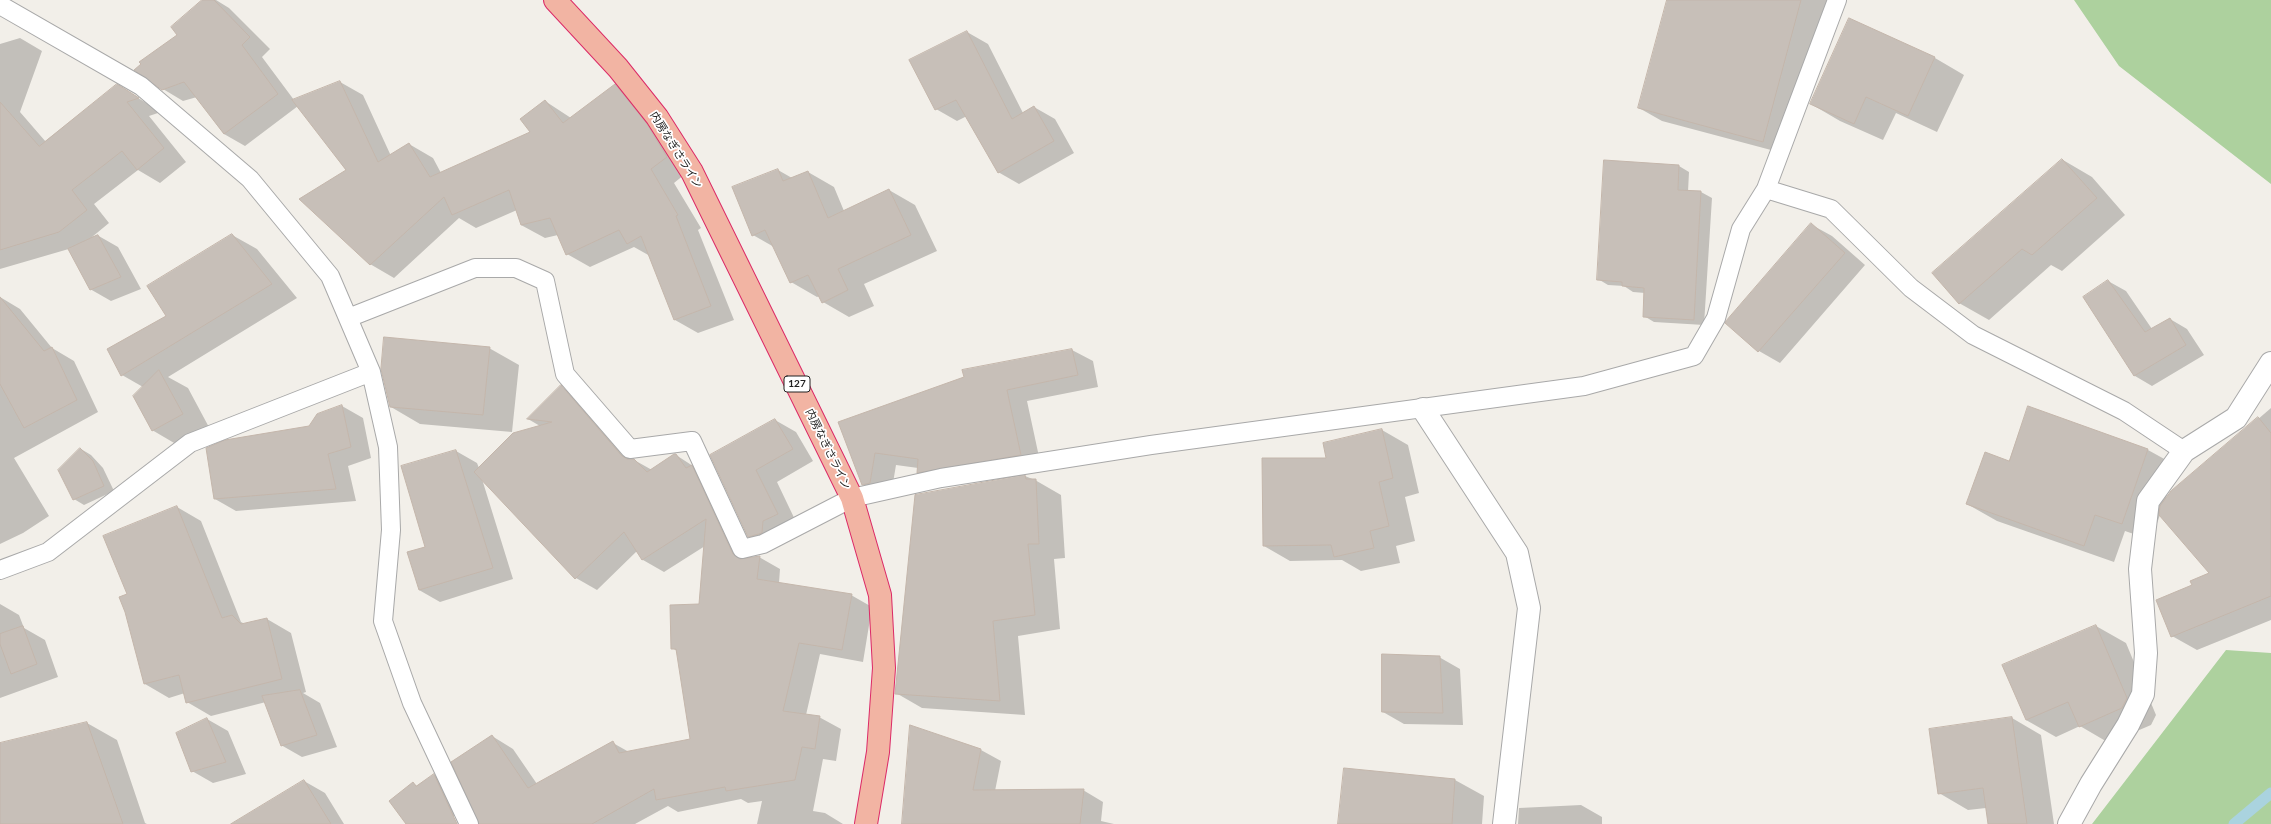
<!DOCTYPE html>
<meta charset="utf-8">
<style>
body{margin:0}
canvas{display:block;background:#f2efe9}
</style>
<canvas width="2271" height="824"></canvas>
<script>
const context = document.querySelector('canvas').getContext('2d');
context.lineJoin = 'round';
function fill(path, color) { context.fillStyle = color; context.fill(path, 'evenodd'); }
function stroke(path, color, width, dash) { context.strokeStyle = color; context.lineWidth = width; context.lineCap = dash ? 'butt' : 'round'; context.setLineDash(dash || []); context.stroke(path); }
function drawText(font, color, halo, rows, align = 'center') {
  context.font = font + ' Lato,"Noto Sans JP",sans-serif'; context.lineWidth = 3.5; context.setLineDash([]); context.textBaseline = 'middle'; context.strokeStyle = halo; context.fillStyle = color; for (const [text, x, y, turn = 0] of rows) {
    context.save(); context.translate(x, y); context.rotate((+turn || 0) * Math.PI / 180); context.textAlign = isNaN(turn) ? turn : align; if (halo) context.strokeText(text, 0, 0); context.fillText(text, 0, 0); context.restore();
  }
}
fill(new Path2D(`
 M 2074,0 L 2271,0 L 2271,184 L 2119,66 Z
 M 2226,650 L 2271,653 L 2271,824 L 2092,824 Z`), '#add19e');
fill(new Path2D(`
 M 204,0 L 216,0 L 229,8 L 270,49 L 262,57 L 294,100 L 340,82 L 363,95 L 391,156 L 409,144 L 433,158 L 441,173 L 532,132 L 545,101 L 571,118 L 615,85 L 638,99 L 690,170 L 674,183 L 701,228 L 698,230 L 734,320 L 698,333 L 675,320 L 650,256 L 634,247 L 590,267 L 567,254 L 558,235 L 545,238 L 521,225 L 517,210 L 476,228 L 459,218 L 394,278 L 370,264 L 347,171 L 298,106 L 245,146 L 224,134 L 197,97 L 183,101 L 163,89 L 179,35 Z
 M 1668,0 L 1828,0 L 1786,154 L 1662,121 L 1639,108 Z
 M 1850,20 L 1935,58 L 1964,75 L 1937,132 L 1896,113 L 1883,140 L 1840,121 L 1811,104 Z
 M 967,32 L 988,44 L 1023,113 L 1034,107 L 1055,119 L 1074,153 L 1019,184 L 998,172 L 967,116 L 957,121 L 936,109 Z
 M 20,38 L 42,51 L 20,112 L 46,142 L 117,85 L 161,112 L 149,116 L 186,162 L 160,183 L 138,170 L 94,204 L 109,223 L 92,237 L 97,235 L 118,247 L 141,289 L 111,301 L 90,289 L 79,246 L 0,269 L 0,44 Z
 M 2063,160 L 2092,177 L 2125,215 L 2062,271 L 2051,265 L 1989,320 L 1959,303 Z
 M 1604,161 L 1679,166 L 1689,172 L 1688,192 L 1701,192 L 1712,198 L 1704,325 L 1654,322 L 1644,316 L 1645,293 L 1633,292 L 1624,286 L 1608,285 L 1598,279 Z
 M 778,170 L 792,178 L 808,172 L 834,187 L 844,211 L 889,190 L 915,205 L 937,251 L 864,284 L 874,306 L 849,317 L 823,302 L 820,296 L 817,297 L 791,282 L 774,247 L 753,235 Z
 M 1812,225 L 1832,236 L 1865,265 L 1780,363 L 1759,351 L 1726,323 Z
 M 232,235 L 257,249 L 297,298 L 168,377 L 188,388 L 211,431 L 181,447 L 152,430 L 143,387 L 122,375 Z
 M 2108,281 L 2126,291 L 2152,329 L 2170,319 L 2187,329 L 2204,355 L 2152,386 L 2135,376 Z
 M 0,297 L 20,309 L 52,348 L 74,361 L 98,412 L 14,458 L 49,516 L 23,533 L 0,544 Z
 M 489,348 L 519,365 L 512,432 L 420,424 L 391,407 Z
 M 1072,350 L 1093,361 L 1098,387 L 1027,401 L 1041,466 L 938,484 L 918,472 L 918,468 L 896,465 L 891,495 L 884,496 L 863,484 L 840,423 Z
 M 561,387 L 582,399 L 636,461 L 652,470 L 676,455 L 713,479 L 750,558 L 759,557 L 780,569 L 779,583 L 851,595 L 872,607 L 863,662 L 820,654 L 806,715 L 819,717 L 841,729 L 836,761 L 823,759 L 813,811 L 825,813 L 843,824 L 757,824 L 762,801 L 748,803 L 741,799 L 678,812 L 668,806 L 635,824 L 487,824 L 492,736 L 513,749 L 537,784 L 613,743 L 629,752 L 691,740 L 677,651 L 672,648 L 700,605 L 705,546 L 664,572 L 643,560 L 637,551 L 597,590 L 576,578 L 482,479 L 513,579 L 440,602 L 419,590 L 426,548 L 456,451 L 477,463 L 479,468 L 540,426 L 528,419 Z
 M 342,406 L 363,418 L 371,458 L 348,466 L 356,501 L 236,511 L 215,499 L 310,427 Z
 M 2028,407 L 2148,450 L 2177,466 L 2166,498 L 2271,408 L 2271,620 L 2197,650 L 2172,636 L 2193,585 L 2211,574 L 2160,515 L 2151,540 L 2125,531 L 2114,562 L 1997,521 L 1967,504 L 2009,462 Z
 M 775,420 L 796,432 L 813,461 L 777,482 L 798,526 L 784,533 L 782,544 L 769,548 L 749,536 L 711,456 Z
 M 1382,430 L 1408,445 L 1419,493 L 1405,497 L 1415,541 L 1396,546 L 1400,563 L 1361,571 L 1342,560 L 1290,561 L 1264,546 Z
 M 81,449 L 91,455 L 103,468 L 114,491 L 84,505 L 74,499 Z
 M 1025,476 L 1035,480 L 1061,495 L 1065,558 L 1054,559 L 1060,629 L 1018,636 L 1025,715 L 922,708 L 896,693 Z
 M 177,507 L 201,521 L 241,622 L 245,624 L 267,619 L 291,633 L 306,692 L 303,693 L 320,703 L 337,747 L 302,757 L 281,745 L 266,702 L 211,716 L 187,702 L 185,693 L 169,698 L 145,684 L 128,594 Z
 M 0,604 L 19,615 L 24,628 L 45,640 L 58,677 L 0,698 Z
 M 2096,626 L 2126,643 L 2156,715 L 2151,725 L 2109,743 L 2080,726 L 2056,737 L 2026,720 Z
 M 1439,657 L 1460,669 L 1463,725 L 1404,724 L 1383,712 Z
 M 2012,718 L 2041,735 L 2054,824 L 1989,824 L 1986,808 L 1968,810 L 1939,793 Z
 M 207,719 L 228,731 L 246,774 L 213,783 L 192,771 Z
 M 87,723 L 117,740 L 145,823 L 147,824 L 4,824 L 0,820 L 0,744 Z
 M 981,750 L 1001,761 L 995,791 L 1083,790 L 1103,802 L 1101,821 L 1114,824 L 903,824 Z
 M 1345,769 L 1455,780 L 1484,796 L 1482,824 L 1339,824 Z
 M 434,775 L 444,781 L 459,813 L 442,824 L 408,824 L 413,783 L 417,786 Z
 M 304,781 L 325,793 L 344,824 L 254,824 Z
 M 1581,805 L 1602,817 L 1602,824 L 1518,824 L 1519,808 Z`), '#0003');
stroke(new Path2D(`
 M 2234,824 L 2271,793`), '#aad3df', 11);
const building = new Path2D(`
 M 202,0 L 214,0 L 250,37 L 242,45 L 278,94 L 224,134 L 184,82 L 162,90 L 134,70 L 141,64 L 139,62 L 177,35 L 171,27 Z
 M 1667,0 L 1801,0 L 1763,142 L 1638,108 Z
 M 1849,18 L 1935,57 L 1908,116 L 1866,97 L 1854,124 L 1810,104 Z
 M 967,31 L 1012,119 L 1034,106 L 1054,141 L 998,173 L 956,100 L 935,110 L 909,60 Z
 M 340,81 L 378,162 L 409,143 L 430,177 L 530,132 L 520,119 L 545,100 L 563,123 L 615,84 L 647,124 L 667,157 L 651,169 L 678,215 L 676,216 L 711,306 L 674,320 L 641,236 L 627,244 L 619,230 L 566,255 L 550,218 L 521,225 L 509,190 L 452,215 L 444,197 L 370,265 L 299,199 L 346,170 L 292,100 Z
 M 117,84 L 139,98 L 127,102 L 164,148 L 137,170 L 122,151 L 72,190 L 87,210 L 59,232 L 0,250 L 0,102 L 39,146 Z
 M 2062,159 L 2097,198 L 2032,255 L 2022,249 L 1959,304 L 1932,273 Z
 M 1604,160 L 1679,165 L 1678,190 L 1701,191 L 1694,320 L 1643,317 L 1644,288 L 1622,286 L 1622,282 L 1597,280 Z
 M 778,169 L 783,181 L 808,171 L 828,218 L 889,189 L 911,235 L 838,269 L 848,290 L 822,303 L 808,275 L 790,283 L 765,230 L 752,236 L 732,187 Z
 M 1811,223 L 1845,253 L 1758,352 L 1725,323 L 1726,321 Z
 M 232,234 L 272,284 L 121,376 L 107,349 L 166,316 L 147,286 Z
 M 98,235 L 121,277 L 90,290 L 68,249 Z
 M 2108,280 L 2145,332 L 2170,318 L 2186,345 L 2134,376 L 2083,297 Z
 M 0,297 L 44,351 L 52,347 L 77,400 L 24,428 L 0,384 Z
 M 384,337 L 490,347 L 483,415 L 390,407 L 381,369 Z
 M 1072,349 L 1078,375 L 1007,390 L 1021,455 L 917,473 L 918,459 L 875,453 L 870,483 L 862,485 L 838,422 L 964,377 L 962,370 Z
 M 159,370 L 183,414 L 152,431 L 133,396 Z
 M 561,385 L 622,456 L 627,459 L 634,459 L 647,472 L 674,454 L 676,454 L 686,468 L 692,465 L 733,554 L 740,559 L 760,556 L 757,579 L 852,594 L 842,650 L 799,643 L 783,711 L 820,716 L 815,749 L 802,747 L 795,780 L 726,791 L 725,787 L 656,800 L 654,789 L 592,824 L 479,824 L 451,762 L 492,735 L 528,788 L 613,741 L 619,753 L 690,739 L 676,649 L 671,649 L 670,605 L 699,604 L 706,519 L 642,560 L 624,532 L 575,579 L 474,472 L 513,433 L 552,422 L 527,419 Z
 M 342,405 L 351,447 L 328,454 L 336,489 L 214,499 L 206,448 L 225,440 L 309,426 L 317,414 Z
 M 2028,406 L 2148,449 L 2122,524 L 2095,515 L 2084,546 L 1966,504 L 1985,452 L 2009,461 Z
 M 2258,417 L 2271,433 L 2271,596 L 2171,637 L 2156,600 L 2192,585 L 2190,581 L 2209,573 L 2159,515 L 2160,506 L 2171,491 Z
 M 775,419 L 793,449 L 756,470 L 778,514 L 763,521 L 762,533 L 748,537 L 710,455 Z
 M 1382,429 L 1393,478 L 1379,482 L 1389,526 L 1370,531 L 1374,548 L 1334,557 L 1331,545 L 1263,546 L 1262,458 L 1326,458 L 1323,443 Z
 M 80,448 L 93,461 L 104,486 L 73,500 L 58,470 Z
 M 456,450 L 493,568 L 419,590 L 407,552 L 425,547 L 401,466 Z
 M 1025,475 L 1026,479 L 1036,479 L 1039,544 L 1028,544 L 1035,615 L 993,621 L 1000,701 L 895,694 L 915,495 Z
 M 177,506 L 222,618 L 232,615 L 241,624 L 267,618 L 282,679 L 186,703 L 179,675 L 144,684 L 125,612 L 119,597 L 127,594 L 103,536 Z
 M 2096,625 L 2127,698 L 2122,708 L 2079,727 L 2068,702 L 2026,720 L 2002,665 Z
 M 23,626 L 37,664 L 11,674 L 0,644 L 0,634 Z
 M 1382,654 L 1440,656 L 1443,713 L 1382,712 Z
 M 300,690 L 317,735 L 281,746 L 262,696 Z
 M 2012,717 L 2027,824 L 1988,824 L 1983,788 L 1938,794 L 1929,729 Z
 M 207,718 L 226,762 L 191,772 L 176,733 Z
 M 87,722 L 123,824 L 0,824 L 0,743 Z
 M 910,725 L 981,749 L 973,790 L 1084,789 L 1080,824 L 902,824 Z
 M 1344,768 L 1455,779 L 1452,824 L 1338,824 Z
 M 434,774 L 457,824 L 406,824 L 389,801 L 413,782 L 416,786 Z
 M 304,780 L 331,824 L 231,824 Z`);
fill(building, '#c7bfb8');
stroke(building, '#c4b6ab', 1);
const service = new Path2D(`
 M 0,5 L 141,86 L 250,179 L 330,276 L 371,372 L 388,447 L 391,530 L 383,621 L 412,703 L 469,824
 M 1766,189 L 1831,209 L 1911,288 L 1973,335 L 2124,411 L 2184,451
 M 348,318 L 475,268 L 516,268 L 545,281 L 565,374 L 630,449 L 692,441 L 742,549 L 763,544 L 852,498 L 941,478 L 1151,445 L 1584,386 L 1694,356 L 1716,318 L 1741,229 L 1766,189 L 1837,0
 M 0,570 L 48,552 L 190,443 L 371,372`);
const minor = new Path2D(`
 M 1423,409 L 1517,553 L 1529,608 L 1504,824
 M 2069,824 L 2091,784 L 2128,725 L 2143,694 L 2146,653 L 2140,569 L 2148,501 L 2184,451 L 2236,418 L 2271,363`);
const trunk = new Path2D(`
 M 555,0 L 618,68 L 657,117 L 692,172 L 852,498 L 880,595 L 884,668 L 878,752 L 866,824`);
stroke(service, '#a9a9a9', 20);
stroke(minor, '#a9a9a9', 24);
stroke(trunk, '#dc2a67', 24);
stroke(service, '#fff', 18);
stroke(minor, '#fff', 22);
stroke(trunk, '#f2b4a3', 22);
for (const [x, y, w] of [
 [797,384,26]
]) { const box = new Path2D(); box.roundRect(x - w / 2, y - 8, w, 16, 3); context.fillStyle = '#fff'; context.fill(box); stroke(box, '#222', 1); }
drawText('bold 10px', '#222', null, [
 ["127",797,384]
]);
drawText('11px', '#222', '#fff', [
 ["内房なぎさライン",676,150,58],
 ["内房なぎさライン",828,449,64]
]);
</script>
